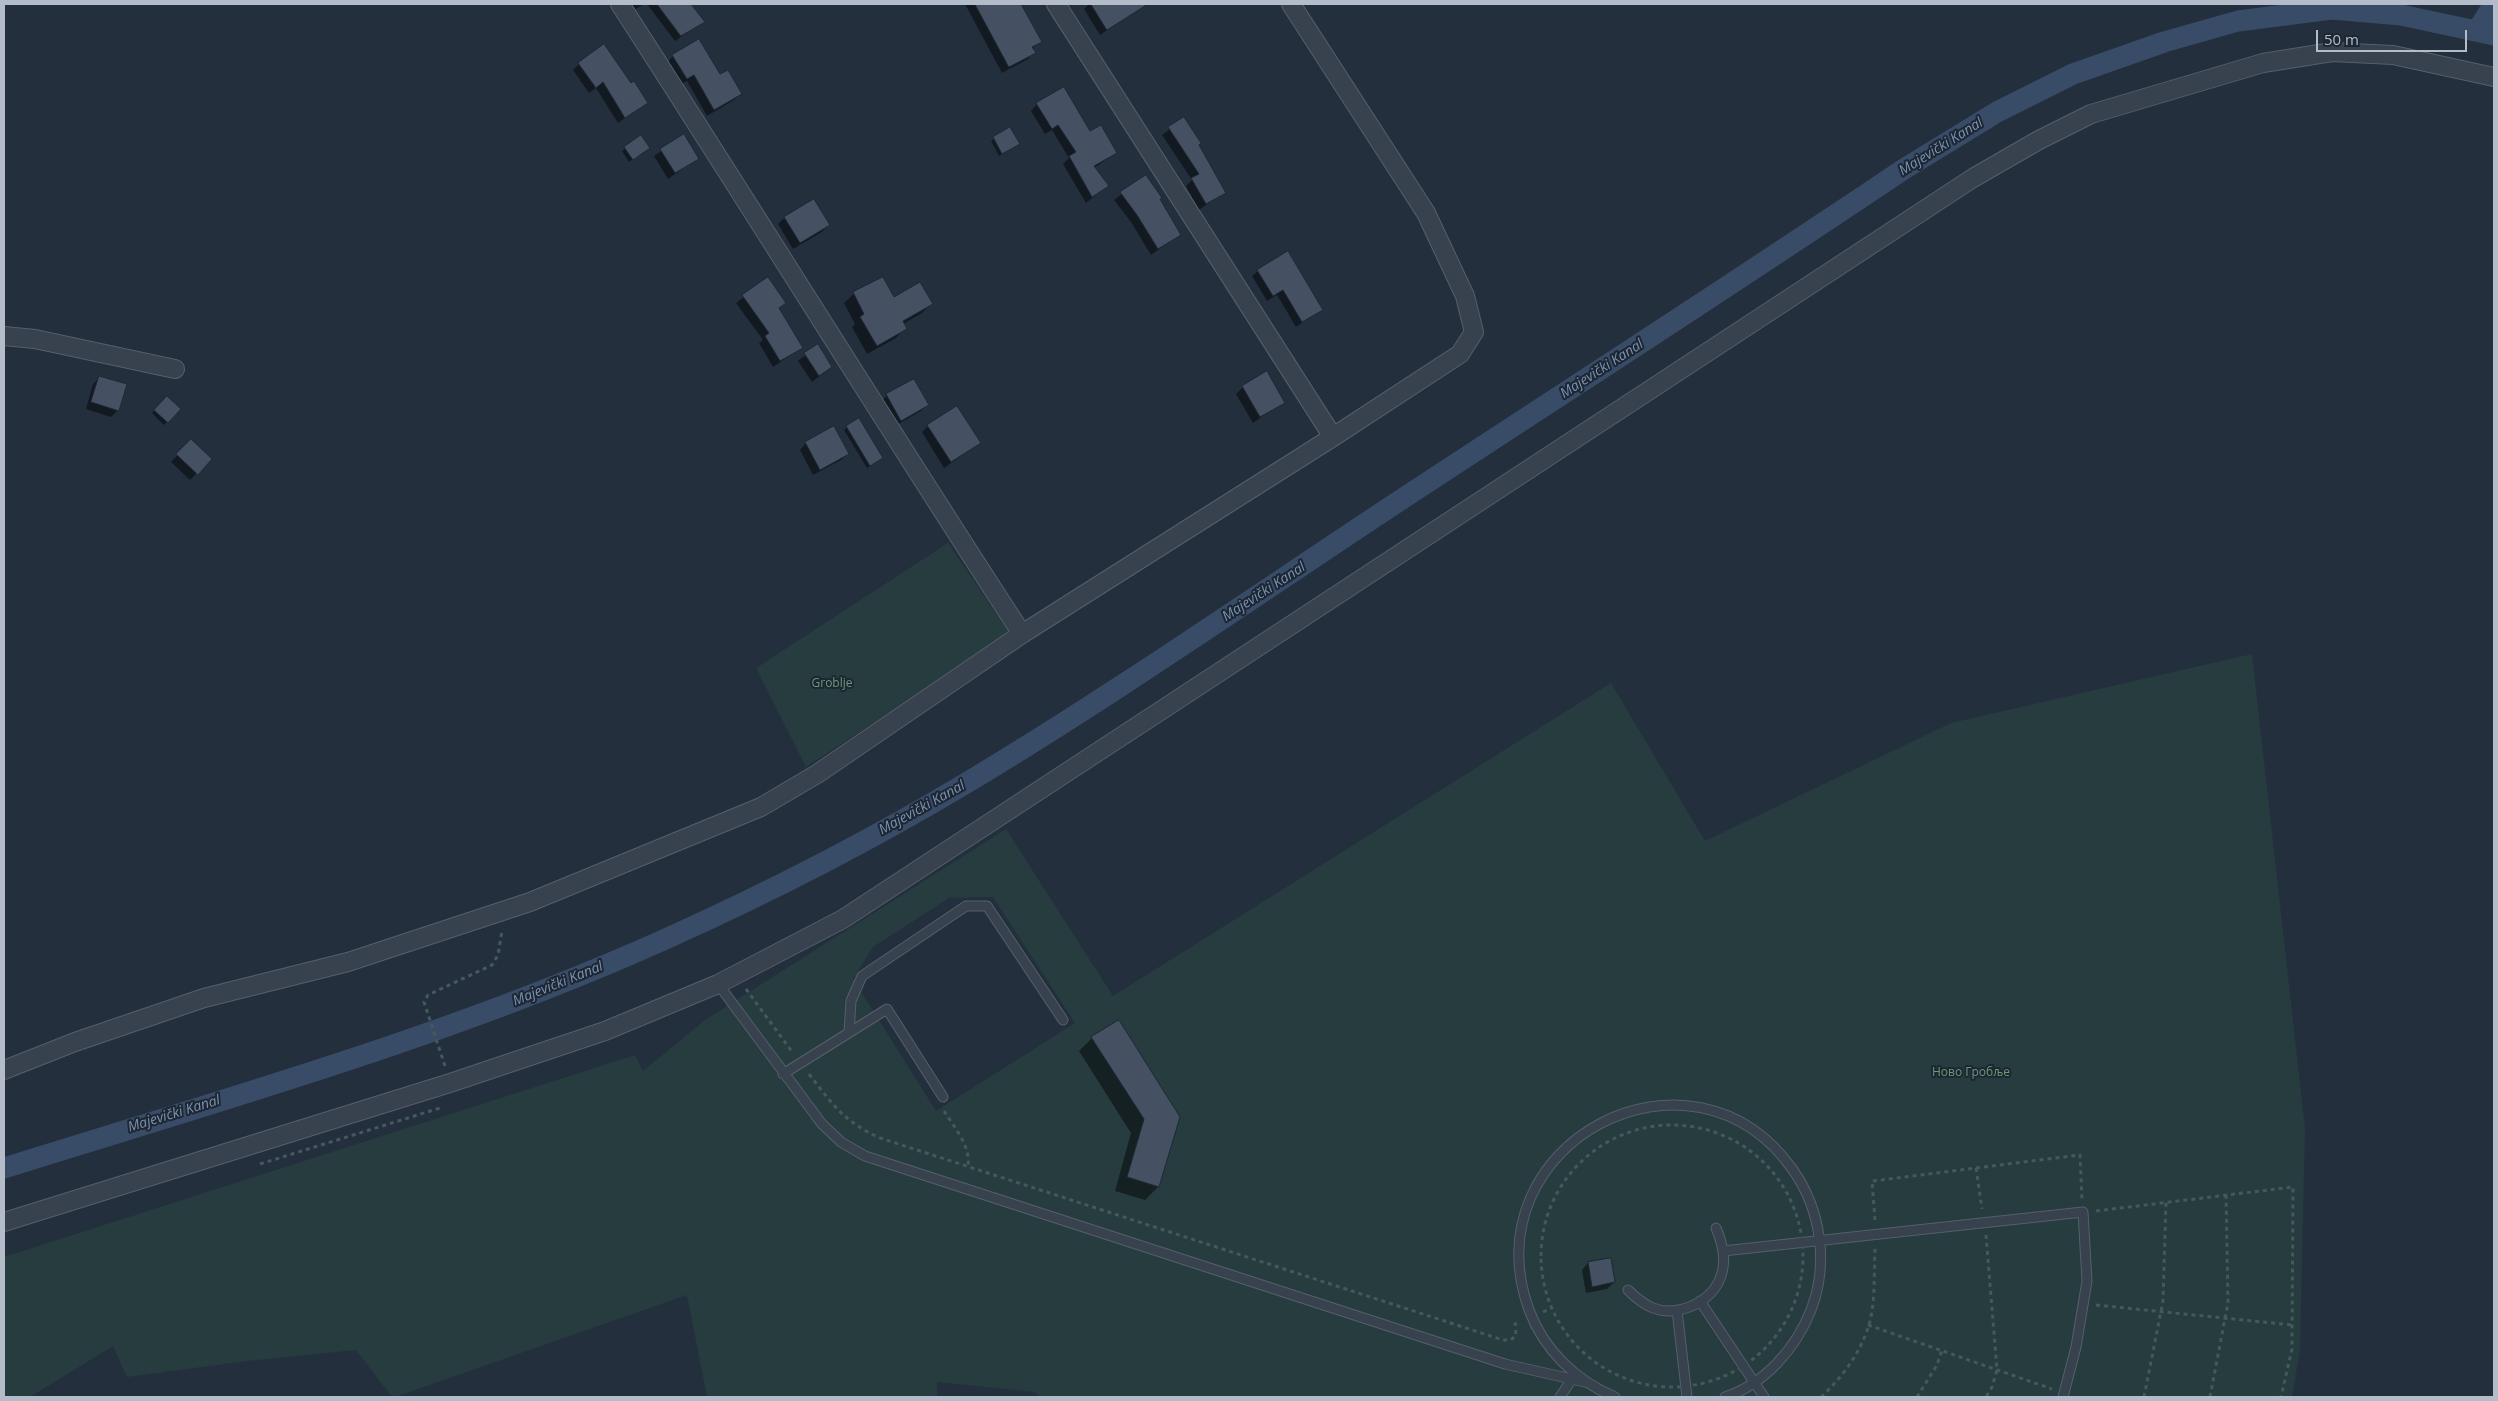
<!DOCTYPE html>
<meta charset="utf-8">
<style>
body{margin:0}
#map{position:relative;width:2498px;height:1401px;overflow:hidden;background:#242f3e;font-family:"Open Sans",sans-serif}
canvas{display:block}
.frame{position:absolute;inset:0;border:5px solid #b4bcc9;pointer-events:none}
.scale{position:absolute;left:2316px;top:30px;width:151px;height:22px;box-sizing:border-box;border:2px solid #b4bcc9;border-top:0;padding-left:6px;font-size:15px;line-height:18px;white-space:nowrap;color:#b4bcc9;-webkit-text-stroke:4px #1d2633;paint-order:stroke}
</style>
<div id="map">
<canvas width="2498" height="1401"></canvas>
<div class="frame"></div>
<div class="scale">50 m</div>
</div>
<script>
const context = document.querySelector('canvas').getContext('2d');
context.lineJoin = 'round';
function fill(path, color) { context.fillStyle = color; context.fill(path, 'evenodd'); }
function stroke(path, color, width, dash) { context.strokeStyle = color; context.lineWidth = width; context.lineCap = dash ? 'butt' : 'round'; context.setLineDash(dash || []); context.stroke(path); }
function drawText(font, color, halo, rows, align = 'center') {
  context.font = font + ' "Open Sans",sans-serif'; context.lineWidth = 4; context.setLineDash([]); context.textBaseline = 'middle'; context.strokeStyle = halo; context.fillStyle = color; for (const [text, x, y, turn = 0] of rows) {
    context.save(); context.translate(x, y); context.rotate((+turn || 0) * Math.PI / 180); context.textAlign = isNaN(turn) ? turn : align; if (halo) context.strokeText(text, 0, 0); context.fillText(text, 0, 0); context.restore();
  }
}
fill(new Path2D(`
 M 948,543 L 1010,634 L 806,767 L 756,668 Z
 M 2252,654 L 2305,1128 L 2300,1349 L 2292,1397 L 1039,1397 L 1035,1392 L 937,1382 L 937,1397 L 707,1397 L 687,1295 L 395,1397 L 392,1397 L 356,1350 L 247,1361 L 127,1377 L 113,1346 L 30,1397 L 4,1397 L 4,1257 L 635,1055 L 643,1071 L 705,1020 L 1006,829 L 1113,996 L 1611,683 L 1705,841 L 1951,723 ZM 993,897 L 1075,1023 L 936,1111 L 853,979 L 873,947 L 949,898 Z`), '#263c3f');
fill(new Path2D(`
 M 630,4 L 644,4 L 634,10 Z
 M 647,4 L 690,4 L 703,22 L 675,41 Z
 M 965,4 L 1016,4 L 1040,41 L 1032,49 L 1034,52 L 1028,59 L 1002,73 Z
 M 1089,4 L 1131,4 L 1136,10 L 1100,35 L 1084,9 Z
 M 673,56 L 720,76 L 741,94 L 734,100 L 707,116 L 687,81 L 680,85 L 667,63 Z
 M 579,64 L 631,85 L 646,103 L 618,123 L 596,88 L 589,93 L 573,70 Z
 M 1037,104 L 1090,133 L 1116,153 L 1094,168 L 1107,186 L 1086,203 L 1063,164 L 1069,158 L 1052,130 L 1045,134 L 1031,111 Z
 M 1183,119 L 1224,192 L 1199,210 L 1186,186 L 1192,180 L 1162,135 Z
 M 1010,129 L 1018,144 L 999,156 L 991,141 Z
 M 684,136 L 698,158 L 668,179 L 654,156 Z
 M 641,137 L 645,150 L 629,162 L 622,151 Z
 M 1145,176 L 1179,235 L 1151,255 L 1131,222 L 1114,200 Z
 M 813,201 L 828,225 L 822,232 L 793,249 L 778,224 L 784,218 Z
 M 1258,271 L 1321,309 L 1296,327 L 1277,295 L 1267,301 L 1252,276 Z
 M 767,279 L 784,303 L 779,309 L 801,348 L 773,367 L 759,343 L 763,340 L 736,303 Z
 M 854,294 L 931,304 L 922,313 L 903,324 L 905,328 L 896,338 L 867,354 L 852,327 L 855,324 L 844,303 Z
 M 817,346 L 831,367 L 812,382 L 798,361 Z
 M 100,377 L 118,410 L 111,417 L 86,409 L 93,384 Z
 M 1243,387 L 1283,402 L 1253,423 L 1236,394 Z
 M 887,395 L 927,405 L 921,411 L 895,426 L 881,402 Z
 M 167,397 L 179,409 L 164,425 L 152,413 Z
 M 928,426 L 979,443 L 944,468 L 922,432 Z
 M 847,427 L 882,458 L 867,468 L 844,430 Z
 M 191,441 L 210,459 L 190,480 L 171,462 Z
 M 806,443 L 848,453 L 841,460 L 813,475 L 800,450 Z
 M 1092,1038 L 1179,1117 L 1158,1187 L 1145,1200 L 1115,1191 L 1131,1133 L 1079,1051 Z
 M 1610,1259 L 1614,1282 L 1607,1289 L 1586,1293 L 1582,1270 L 1588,1263 Z`), '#0007');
stroke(new Path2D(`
 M 2477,31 L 2494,4
 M 4,1168 C 228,1098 456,1034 670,937 C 772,891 873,839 968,782 C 1111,696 1248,601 1387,509 C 1559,396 1733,284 1904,169 L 1997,112 L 2073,74 L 2164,42 L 2238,21 L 2332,9 L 2401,15 L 2494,35`), '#394c67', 21);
const building = new Path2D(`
 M 657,4 L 691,4 L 705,22 L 681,36 Z
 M 975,4 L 1021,4 L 1042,42 L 1032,47 L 1036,53 L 1009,67 Z
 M 1091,4 L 1148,4 L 1107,30 Z
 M 699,39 L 720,74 L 728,70 L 742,94 L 714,110 L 694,75 L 687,79 L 672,55 Z
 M 604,44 L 631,83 L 634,81 L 648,103 L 625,118 L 603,82 L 596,88 L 578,63 Z
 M 1064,87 L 1090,131 L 1101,125 L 1117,153 L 1094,166 L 1109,186 L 1092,197 L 1069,156 L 1076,152 L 1058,125 L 1052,129 L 1036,103 Z
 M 1184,117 L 1201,143 L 1199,145 L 1226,193 L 1206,204 L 1191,178 L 1199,174 L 1168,127 Z
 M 1010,127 L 1020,144 L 1002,154 L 993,137 Z
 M 684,134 L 699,159 L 675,173 L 660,149 Z
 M 641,135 L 650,148 L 633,160 L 624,147 Z
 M 1146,175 L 1162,198 L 1160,199 L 1181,235 L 1158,249 L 1137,215 L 1120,192 Z
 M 814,199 L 830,225 L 800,243 L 784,217 Z
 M 1288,251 L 1323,310 L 1302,322 L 1283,290 L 1273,296 L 1257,270 Z
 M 768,277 L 786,303 L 779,308 L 803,348 L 780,361 L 765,336 L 769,333 L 742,295 Z
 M 883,277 L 894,297 L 920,282 L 933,304 L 903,321 L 907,329 L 877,346 L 860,317 L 864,314 L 853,292 Z
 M 818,344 L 832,367 L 819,376 L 804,353 Z
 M 1267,371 L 1285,403 L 1260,417 L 1242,386 Z
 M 99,376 L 127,384 L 119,411 L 91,402 Z
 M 914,379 L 929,405 L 901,421 L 886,394 Z
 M 167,396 L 181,409 L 168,423 L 154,410 Z
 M 957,406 L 981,443 L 951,462 L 927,425 Z
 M 859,418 L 883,458 L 870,466 L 846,426 Z
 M 834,426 L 849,454 L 820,470 L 805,442 Z
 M 191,439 L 212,459 L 198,475 L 176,454 Z
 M 1119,1020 L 1180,1117 L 1159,1187 L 1127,1177 L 1144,1119 L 1091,1037 Z
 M 1611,1258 L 1615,1282 L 1592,1287 L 1588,1262 Z`);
fill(building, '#455162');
stroke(building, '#1f2835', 1);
const service = new Path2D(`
 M 718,984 L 822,1124 L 841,1142 L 865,1156 L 1505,1364 L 1585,1382
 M 849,1033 L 851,1001 L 862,976 L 966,906 L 987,906 L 1063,1020
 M 783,1074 L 887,1009 L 943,1097
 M 1723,1251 L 2083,1212 L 2087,1281 L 2076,1347 L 2063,1397
 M 1628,1290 C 1635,1297 1643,1304 1653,1308 C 1676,1317 1708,1304 1719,1281 C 1727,1264 1723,1244 1716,1228
 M 1700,1301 L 1764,1397
 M 1677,1310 L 1687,1397
 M 1560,1397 L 1572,1379
 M 1615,1397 C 1576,1381 1544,1350 1529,1310 C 1469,1143 1692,1026 1793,1170 C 1821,1210 1829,1264 1811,1310 C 1796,1348 1765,1384 1725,1397`);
const minor = new Path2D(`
 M 620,4 C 755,213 886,425 1022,634
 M 1056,4 L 1333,437
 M 4,336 L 35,339 L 175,369
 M 4,1070 L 75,1042 L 204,998 L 348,962 L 530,902 L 761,807 L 817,774 L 1022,634 L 1333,437 L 1460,354 L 1474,332 L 1465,296 L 1426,213 L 1291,4
 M 4,1222 L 450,1083 L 605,1031 L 718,984 L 843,919 L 1973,178 L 2039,140 L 2091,114 L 2263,63 L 2332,52 L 2393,55 L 2494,77`);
stroke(service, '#565f6c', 11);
stroke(minor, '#565f6c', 20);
stroke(new Path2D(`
 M 746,989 L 793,1053
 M 445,1066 L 424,1002 L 428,995 L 492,965 L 498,955 L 502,931
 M 809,1074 C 833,1105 843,1121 880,1138 L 1503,1340 L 1511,1340 L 1516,1335 L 1515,1324 L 1519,1322
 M 944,1111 C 954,1127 971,1146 968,1166
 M1541 1256a131 131 0 1 1 262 0a131 131 0 1 1-262 0Z
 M 260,1164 L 440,1108
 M 1976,1168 L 1982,1209
 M 2096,1211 L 2293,1187 L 2292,1349 L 2281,1397
 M 1875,1220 L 1872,1181 L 2080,1155 L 2082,1199
 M 1986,1235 L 1997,1370 L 1992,1387 L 1986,1397
 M 2096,1305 L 2292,1325
 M 1543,1312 L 1552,1308
 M 1868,1325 L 2052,1389
 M 1821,1397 C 1845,1375 1867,1344 1872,1311 C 1875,1291 1874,1269 1875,1249
 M 1917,1397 L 1937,1365 L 1942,1350
 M 2144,1397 L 2163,1301 L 2166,1202
 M 2210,1397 L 2228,1303 L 2226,1195`), '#44595c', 3, [4, 4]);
stroke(service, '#38414e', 9);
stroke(minor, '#38414e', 18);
drawText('12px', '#6b9a76', '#1d2633', [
 ["Groblje",832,684],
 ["Ново Гробље",1971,1073]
]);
drawText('italic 14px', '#7c92b1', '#1d2633', [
 ["Majevički Kanal",1941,147,-32],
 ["Majevički Kanal",1602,369,-33],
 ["Majevički Kanal",1264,592,-33],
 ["Majevički Kanal",922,808,-29],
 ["Majevički Kanal",558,984,-22],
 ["Majevički Kanal",174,1114,-17]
]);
</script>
